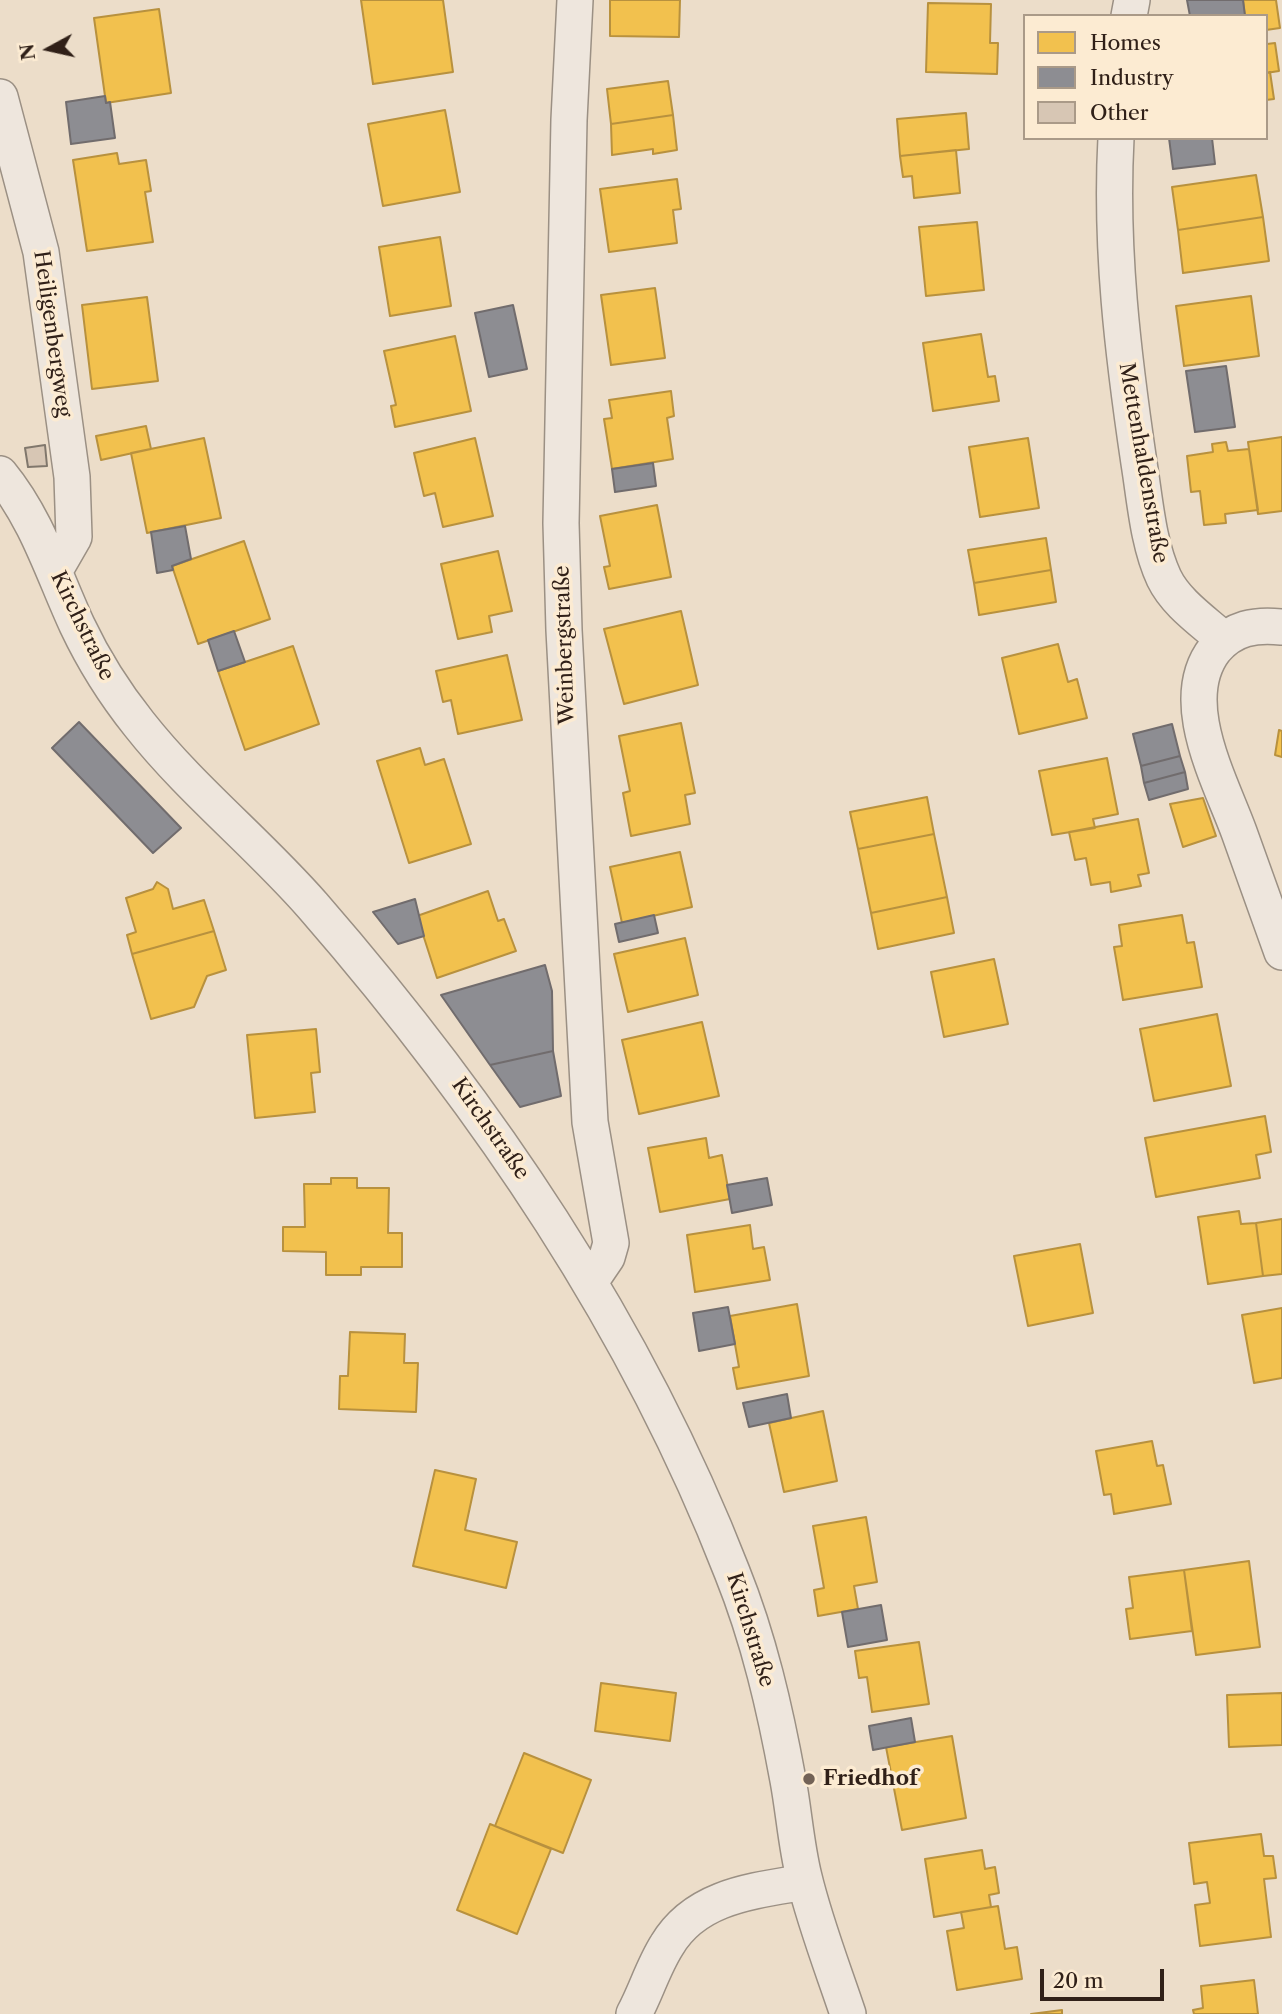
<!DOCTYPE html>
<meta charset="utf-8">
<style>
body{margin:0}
#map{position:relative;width:1282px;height:2014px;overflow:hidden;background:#ecddc9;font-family:"Libre Caslon Text",serif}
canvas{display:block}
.legend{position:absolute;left:1023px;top:14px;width:245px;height:126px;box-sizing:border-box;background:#fcebd2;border:2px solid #aa9a88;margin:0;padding:9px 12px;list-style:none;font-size:21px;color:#302018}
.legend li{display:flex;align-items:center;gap:14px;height:35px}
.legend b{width:35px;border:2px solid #aa9a88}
.north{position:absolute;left:14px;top:14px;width:70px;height:70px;-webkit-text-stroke:5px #fcebd2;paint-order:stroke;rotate:262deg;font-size:19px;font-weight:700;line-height:28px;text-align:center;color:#302018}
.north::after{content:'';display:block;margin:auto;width:24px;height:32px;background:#302018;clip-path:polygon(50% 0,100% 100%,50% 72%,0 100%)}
.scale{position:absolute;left:1040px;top:1969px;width:124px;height:32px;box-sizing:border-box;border:4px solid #302018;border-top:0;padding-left:9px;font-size:21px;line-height:24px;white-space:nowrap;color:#302018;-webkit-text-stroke:5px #fcebd2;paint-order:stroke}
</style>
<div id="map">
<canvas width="1282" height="2014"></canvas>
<ul class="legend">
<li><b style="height:19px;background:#f2c14e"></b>Homes</li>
<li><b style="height:19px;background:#8d8d92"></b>Industry</li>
<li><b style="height:19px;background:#d7c6b4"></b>Other</li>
</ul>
<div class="north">N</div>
<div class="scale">20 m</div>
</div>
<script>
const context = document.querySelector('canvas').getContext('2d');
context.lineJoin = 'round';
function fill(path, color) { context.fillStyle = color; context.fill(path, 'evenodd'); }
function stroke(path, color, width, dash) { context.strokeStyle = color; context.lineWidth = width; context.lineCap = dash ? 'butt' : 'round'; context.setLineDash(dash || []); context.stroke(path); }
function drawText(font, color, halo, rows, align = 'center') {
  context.font = font + ' "Libre Caslon Text",serif'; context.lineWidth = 7; context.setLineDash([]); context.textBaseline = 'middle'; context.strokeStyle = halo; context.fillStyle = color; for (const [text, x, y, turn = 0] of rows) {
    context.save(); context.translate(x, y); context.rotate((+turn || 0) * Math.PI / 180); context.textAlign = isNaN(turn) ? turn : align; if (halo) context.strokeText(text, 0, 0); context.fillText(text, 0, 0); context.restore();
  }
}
const homes = new Path2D(`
 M 361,0 L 443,0 L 453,72 L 373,84 Z
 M 610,0 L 680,0 L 679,37 L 610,36 Z
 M 1243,0 L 1276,0 L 1280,28 L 1266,30 L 1266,16 L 1245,16 Z
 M 928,3 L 991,4 L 990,43 L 998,43 L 997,74 L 926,72 Z
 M 159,9 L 171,93 L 106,103 L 94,18 Z
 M 1266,40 L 1267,44 L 1275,43 L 1279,71 L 1266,73 Z
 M 1270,72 L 1274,99 L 1266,100 L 1266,73 Z
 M 668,81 L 673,115 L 611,124 L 607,89 Z
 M 445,110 L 460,192 L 383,206 L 368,124 Z
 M 966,113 L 969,149 L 900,156 L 897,119 Z
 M 673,115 L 677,150 L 653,154 L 653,149 L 612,155 L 611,124 Z
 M 956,150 L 960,193 L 914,198 L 912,176 L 903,177 L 900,156 Z
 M 117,153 L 119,164 L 146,160 L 151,191 L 145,192 L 153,242 L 87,251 L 73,160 Z
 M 1256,175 L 1263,217 L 1178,230 L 1172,187 Z
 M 677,179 L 681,209 L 673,210 L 677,243 L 609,252 L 600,189 Z
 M 1263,217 L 1269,261 L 1183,273 L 1178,230 Z
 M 977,222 L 984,290 L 926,296 L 919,227 Z
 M 440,237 L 451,306 L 390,316 L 379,247 Z
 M 655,288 L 665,358 L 611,365 L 601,295 Z
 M 1251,296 L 1259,356 L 1184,366 L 1176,306 Z
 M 147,297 L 158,381 L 92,389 L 82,305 Z
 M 981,334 L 988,377 L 995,376 L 999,401 L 933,411 L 923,343 Z
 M 455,336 L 471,411 L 395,427 L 391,406 L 396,405 L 384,351 Z
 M 671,391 L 674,416 L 667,418 L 673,459 L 612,469 L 604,419 L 612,418 L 609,400 Z
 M 146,426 L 151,449 L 101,460 L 96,436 Z
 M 1282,437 L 1282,511 L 1258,514 L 1248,442 Z
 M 204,438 L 221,518 L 147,533 L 131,453 Z
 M 475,438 L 493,516 L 443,527 L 435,493 L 424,496 L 414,453 Z
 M 1028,438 L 1039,508 L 980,517 L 969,447 Z
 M 1226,442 L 1228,451 L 1249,449 L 1258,510 L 1225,514 L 1226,523 L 1204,525 L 1200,491 L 1191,492 L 1187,456 L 1213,452 L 1212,444 Z
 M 657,505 L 671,577 L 609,589 L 604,567 L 610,566 L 600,516 Z
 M 1046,538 L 1051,570 L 974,583 L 968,550 Z
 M 244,541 L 270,619 L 198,644 L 172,566 Z
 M 498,551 L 512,611 L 489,616 L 492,632 L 458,639 L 441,564 Z
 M 1051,570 L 1056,602 L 979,615 L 974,583 Z
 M 681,611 L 698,685 L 624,704 L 604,629 Z
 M 1058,644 L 1068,682 L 1077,679 L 1087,718 L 1019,734 L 1002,658 Z
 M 293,646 L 319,724 L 245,750 L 218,671 Z
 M 507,655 L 522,720 L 458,734 L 451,700 L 443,702 L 436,671 Z
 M 681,723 L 695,793 L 685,795 L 690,824 L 631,836 L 623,793 L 630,791 L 619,736 Z
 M 1279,730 L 1282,731 L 1282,757 L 1275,755 Z
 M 420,748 L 425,765 L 444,759 L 471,844 L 409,863 L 377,761 Z
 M 1107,758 L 1118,814 L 1093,819 L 1095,828 L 1052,835 L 1039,771 Z
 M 927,797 L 934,834 L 858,849 L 850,812 Z
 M 1203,798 L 1216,836 L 1183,847 L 1170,804 Z
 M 1138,819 L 1149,873 L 1138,875 L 1141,886 L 1111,892 L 1110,882 L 1091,885 L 1086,858 L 1075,860 L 1069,832 Z
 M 934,834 L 947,897 L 871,913 L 858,849 Z
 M 680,852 L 692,907 L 622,923 L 610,867 Z
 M 157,882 L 168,889 L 173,909 L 204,900 L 214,931 L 132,954 L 127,935 L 136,932 L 126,898 L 153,889 Z
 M 488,891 L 498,921 L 504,919 L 516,951 L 437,978 L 417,916 Z
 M 947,897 L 954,933 L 878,949 L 871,913 Z
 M 1182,915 L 1187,943 L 1194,942 L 1202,987 L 1123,1000 L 1114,947 L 1122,946 L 1119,925 Z
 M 214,931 L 226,970 L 207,976 L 194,1007 L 151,1019 L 132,954 Z
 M 685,938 L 698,995 L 628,1012 L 614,954 Z
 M 994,959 L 1008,1024 L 944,1037 L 931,972 Z
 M 1217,1014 L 1231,1086 L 1154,1101 L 1140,1029 Z
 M 702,1022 L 719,1096 L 639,1114 L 622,1040 Z
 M 316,1029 L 320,1072 L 311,1073 L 315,1112 L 255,1118 L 247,1035 Z
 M 1265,1116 L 1271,1152 L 1256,1155 L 1260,1178 L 1156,1197 L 1145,1138 Z
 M 706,1138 L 709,1158 L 722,1155 L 730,1199 L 660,1212 L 648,1148 Z
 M 331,1178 L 357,1178 L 357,1188 L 389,1188 L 388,1233 L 402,1233 L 402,1267 L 361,1267 L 361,1275 L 326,1275 L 326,1252 L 283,1251 L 283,1227 L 305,1227 L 304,1184 L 331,1184 Z
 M 1239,1211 L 1241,1224 L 1256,1223 L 1263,1276 L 1208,1284 L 1198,1217 Z
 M 1282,1219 L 1282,1274 L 1263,1276 L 1256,1223 Z
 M 750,1225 L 753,1249 L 764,1247 L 770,1280 L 695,1292 L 687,1235 Z
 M 1080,1244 L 1093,1313 L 1028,1326 L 1014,1256 Z
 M 797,1304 L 809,1376 L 737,1389 L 733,1368 L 739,1367 L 730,1316 Z
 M 1282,1308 L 1282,1378 L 1254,1383 L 1242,1315 Z
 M 350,1332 L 405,1334 L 404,1363 L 418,1363 L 416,1412 L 339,1409 L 340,1376 L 348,1376 Z
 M 823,1411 L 837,1481 L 784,1492 L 769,1423 Z
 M 1152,1441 L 1157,1466 L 1163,1465 L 1171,1504 L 1114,1514 L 1111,1494 L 1104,1495 L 1096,1451 Z
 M 435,1470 L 476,1479 L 465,1530 L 517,1542 L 506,1588 L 413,1566 Z
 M 866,1517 L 877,1582 L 854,1586 L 858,1609 L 818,1616 L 814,1590 L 824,1588 L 813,1526 Z
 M 1249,1561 L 1260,1647 L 1196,1655 L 1184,1570 Z
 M 1184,1570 L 1192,1631 L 1130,1639 L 1126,1609 L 1133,1608 L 1129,1577 Z
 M 919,1642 L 929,1704 L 872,1712 L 867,1677 L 859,1678 L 855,1651 Z
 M 601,1683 L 676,1693 L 670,1741 L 595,1731 Z
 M 1282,1693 L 1282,1745 L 1229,1747 L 1227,1695 Z
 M 952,1736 L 966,1818 L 902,1830 L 886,1747 Z
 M 524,1753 L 591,1780 L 563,1853 L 495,1826 Z
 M 490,1824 L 551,1849 L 517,1934 L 457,1910 Z
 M 1261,1834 L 1264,1856 L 1273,1856 L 1276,1878 L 1264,1879 L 1271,1937 L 1200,1946 L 1195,1905 L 1210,1903 L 1207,1882 L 1194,1884 L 1189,1843 Z
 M 982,1850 L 985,1869 L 995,1867 L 999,1893 L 989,1895 L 991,1907 L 934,1917 L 925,1859 Z
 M 998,1906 L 1005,1949 L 1017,1947 L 1022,1979 L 957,1990 L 947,1931 L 964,1928 L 961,1912 Z
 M 1254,1980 L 1258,2014 L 1194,2014 L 1193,2010 L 1203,2008 L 1201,1986 Z
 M 1062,2010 L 1062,2014 L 1031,2014 Z`);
fill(homes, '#f2c14e');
stroke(homes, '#b8913e', 2);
const industry = new Path2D(`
 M 1187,0 L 1243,0 L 1245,16 L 1190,16 Z
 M 105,96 L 106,103 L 110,102 L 115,138 L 71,144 L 66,102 Z
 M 1169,138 L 1212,138 L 1215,164 L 1173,169 Z
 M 513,305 L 527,369 L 489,377 L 475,313 Z
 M 1226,366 L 1235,427 L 1195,432 L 1186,371 Z
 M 653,463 L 656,486 L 615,492 L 612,469 Z
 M 185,526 L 191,559 L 172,566 L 173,570 L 157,573 L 151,532 Z
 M 234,631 L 245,662 L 218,671 L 208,640 Z
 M 79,722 L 181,828 L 153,853 L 52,748 Z
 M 1172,724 L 1180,756 L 1141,766 L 1133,734 Z
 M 1180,756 L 1185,772 L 1144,783 L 1141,766 Z
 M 1185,772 L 1188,789 L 1149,800 L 1144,783 Z
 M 415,899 L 424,936 L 398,944 L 373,912 Z
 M 654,915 L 658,933 L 619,942 L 615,924 Z
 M 545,965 L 552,991 L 553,1051 L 490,1065 L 441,995 Z
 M 553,1051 L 561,1096 L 520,1107 L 490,1065 Z
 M 767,1178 L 772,1205 L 732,1213 L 727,1185 Z
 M 728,1307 L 735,1344 L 699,1351 L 693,1313 Z
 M 787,1394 L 791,1418 L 749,1427 L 743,1403 Z
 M 881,1605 L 887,1640 L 848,1647 L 842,1612 Z
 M 911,1718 L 915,1742 L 873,1750 L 869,1726 Z`);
fill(industry, '#8d8d92');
stroke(industry, '#716c6d', 2);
const building = new Path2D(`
 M 45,445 L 47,466 L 28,467 L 25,448 Z`);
fill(building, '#d7c6b4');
stroke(building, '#80776c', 2);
const street = new Path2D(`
 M 575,0 L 569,120 L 561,523 L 564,630 L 590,1122 L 611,1243 L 607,1257 L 590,1282
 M 1129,16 L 1132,0
 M 0,97 L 41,252 L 72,477 L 74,537 L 55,570
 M 1116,138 C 1110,248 1123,355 1139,463 C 1145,500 1148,544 1164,578 C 1176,603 1203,621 1223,639
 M 0,474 C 37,519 53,573 77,625 C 94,661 115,694 139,724 C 191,790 258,843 313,906 C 486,1105 636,1325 732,1572 C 759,1639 775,1709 788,1780 C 794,1812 796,1845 804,1877 C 815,1923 833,1969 848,2014
 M 1282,627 C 1255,624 1233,628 1215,649 C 1175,700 1220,780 1239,832 C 1253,872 1268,912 1282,952
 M 634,2014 C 646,1992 653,1967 667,1945 C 696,1896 753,1891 805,1882`);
stroke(street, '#9b9084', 38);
stroke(street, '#eee6dd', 35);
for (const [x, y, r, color] of [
 [809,1779,7,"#726256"]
]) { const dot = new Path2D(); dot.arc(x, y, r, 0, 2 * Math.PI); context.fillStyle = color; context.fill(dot); stroke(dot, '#fcebd2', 2.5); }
drawText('21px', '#302018', '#fcebd2', [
 ["Heiligenbergweg",52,334,82],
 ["Mettenhaldenstraße",1143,463,80],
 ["Kirchstraße",82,626,64],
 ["Weinbergstraße",565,645,-92],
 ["Kirchstraße",490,1129,55],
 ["Kirchstraße",750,1630,73]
]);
drawText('bold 21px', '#302018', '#fcebd2', [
 ["Friedhof",823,1779]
], 'left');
</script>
